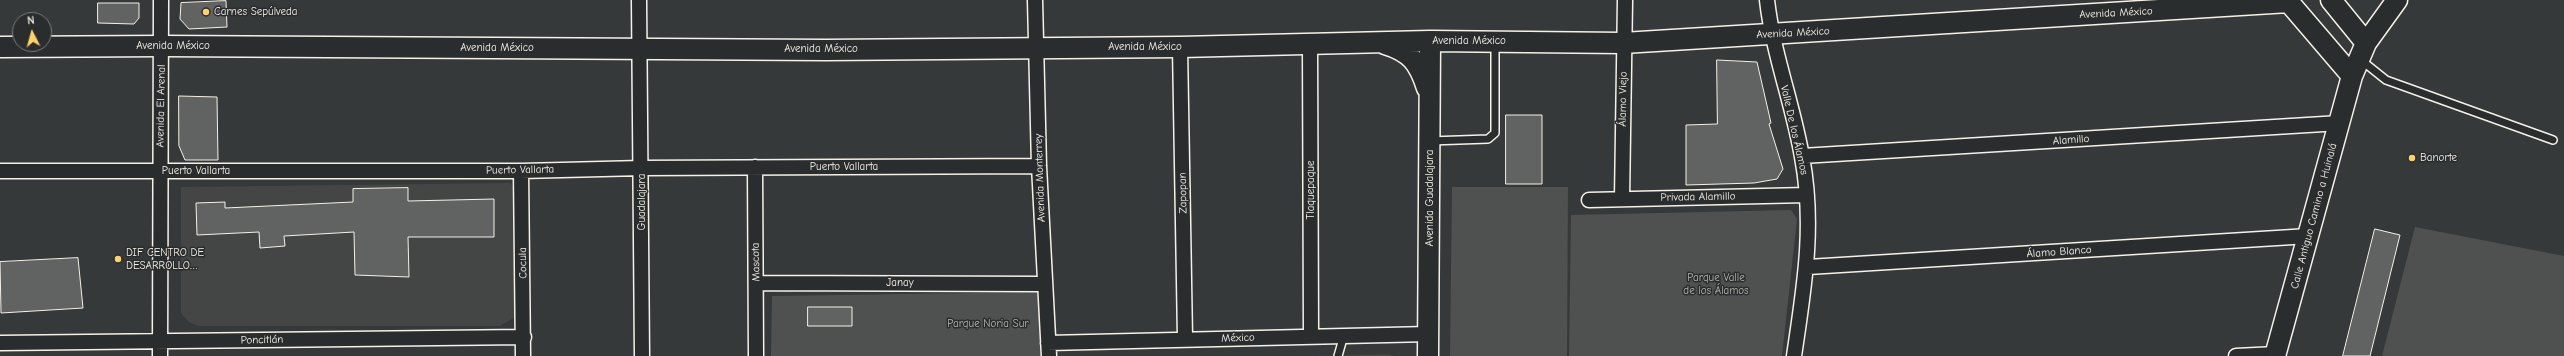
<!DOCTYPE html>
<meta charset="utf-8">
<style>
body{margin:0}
#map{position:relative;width:2564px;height:356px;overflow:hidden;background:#363939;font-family:"Comic Neue",sans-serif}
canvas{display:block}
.north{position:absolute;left:12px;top:12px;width:40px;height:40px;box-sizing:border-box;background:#2a2d2e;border:1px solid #7b7b78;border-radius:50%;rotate:354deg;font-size:11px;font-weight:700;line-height:16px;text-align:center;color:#f4f1e8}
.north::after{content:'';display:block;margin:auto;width:14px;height:18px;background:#ffd166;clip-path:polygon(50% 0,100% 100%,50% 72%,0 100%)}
</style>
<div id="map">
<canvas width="2564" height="356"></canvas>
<div class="north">N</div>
</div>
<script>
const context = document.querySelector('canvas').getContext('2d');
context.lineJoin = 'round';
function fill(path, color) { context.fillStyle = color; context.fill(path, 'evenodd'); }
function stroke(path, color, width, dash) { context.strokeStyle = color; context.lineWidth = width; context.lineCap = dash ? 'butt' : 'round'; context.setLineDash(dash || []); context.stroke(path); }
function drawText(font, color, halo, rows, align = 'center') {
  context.font = font + ' "Comic Neue",sans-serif'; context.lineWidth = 3; context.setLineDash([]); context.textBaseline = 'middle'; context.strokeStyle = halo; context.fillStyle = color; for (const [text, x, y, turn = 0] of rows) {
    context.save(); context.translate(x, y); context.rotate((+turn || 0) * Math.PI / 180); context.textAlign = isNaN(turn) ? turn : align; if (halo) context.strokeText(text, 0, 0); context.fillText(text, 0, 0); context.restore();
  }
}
fill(new Path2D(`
 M 510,183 L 515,188 L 518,315 L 500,326 L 198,326 L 189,322 L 181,313 L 181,187 Z
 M 1388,354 L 1394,356 L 1313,356 Z`), '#434645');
fill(new Path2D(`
 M 1452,187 L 1568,187 L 1567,356 L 1450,356 Z
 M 1791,210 L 1797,219 L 1782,356 L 1569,356 L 1571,215 Z
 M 2415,227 L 2564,256 L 2564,356 L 2382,356 Z
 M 1039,292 L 1042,356 L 771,356 L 772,296 Z`), '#4e514f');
const building = new Path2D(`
 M 226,1 L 227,27 L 189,29 L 180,19 L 181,3 Z
 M 98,3 L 139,3 L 139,18 L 134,24 L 98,23 Z
 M 1717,60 L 1757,62 L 1771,123 L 1769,124 L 1783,169 L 1777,179 L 1754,183 L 1686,185 L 1686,125 L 1717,124 Z
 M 179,96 L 217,97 L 218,160 L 185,160 L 179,146 Z
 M 1506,115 L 1542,115 L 1542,184 L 1506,184 Z
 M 408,188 L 408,201 L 494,199 L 494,237 L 408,237 L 409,277 L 355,275 L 354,232 L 284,236 L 285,246 L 260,248 L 259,232 L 197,235 L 196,203 L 225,202 L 225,208 L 353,202 L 353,189 Z
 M 2375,229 L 2400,235 L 2370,356 L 2343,356 Z
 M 78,258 L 83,308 L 1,313 L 0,262 Z
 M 808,307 L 852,307 L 852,326 L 808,326 Z`);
fill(building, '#616362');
stroke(building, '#f4f1e8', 1);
const lane = new Path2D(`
 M 2361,60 L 2386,80 L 2553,140
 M 1430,141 L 1488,139 L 1495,133 L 1495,43
 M 1338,356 L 1344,335`);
const street = new Path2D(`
 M 639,0 L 642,356
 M 1035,0 L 1039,166 L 1049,356
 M 1767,0 C 1773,54 1793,104 1802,157 C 1815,226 1804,288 1794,356
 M 1310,43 L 1311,336
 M 1180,47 L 1185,339
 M 1802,156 L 2340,123
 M 755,167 L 756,356
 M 0,171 L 521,171 L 642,168 L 1039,166
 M 521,171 L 523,356
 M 1622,199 L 1625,0
 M 1589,200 L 1807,195
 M 1808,267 L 2309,236
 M 756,283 L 1044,284
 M 0,343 L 524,337
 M 1048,343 L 1429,334
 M 160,356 L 161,0
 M 2236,356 L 2276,354`);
const secondary = new Path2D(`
 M 2287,0 L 2352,76
 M 2331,0 L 2366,43
 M 1385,44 C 1411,52 1419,63 1427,88
 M 0,47 L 162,46 L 826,50 L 1180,47 L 1430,41 L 1623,43 L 2289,2
 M 1428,356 L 1430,41
 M 2275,356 L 2352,76 L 2366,43 L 2397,0`);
stroke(lane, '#f4f1e8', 10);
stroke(street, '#f4f1e8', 17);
stroke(secondary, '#f4f1e8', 23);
stroke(lane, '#2a2d2e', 7);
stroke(street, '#2a2d2e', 14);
stroke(secondary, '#2a2d2e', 20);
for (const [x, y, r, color] of [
 [206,12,4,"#ffd166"],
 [2412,158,4,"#ffd166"],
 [118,259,4,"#ffd166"]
]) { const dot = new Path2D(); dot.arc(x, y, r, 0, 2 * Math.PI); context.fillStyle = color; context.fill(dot); stroke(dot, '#2a2d2e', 1.5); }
drawText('11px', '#f4f1e8', '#2a2d2e', [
 ["Carnes Sepúlveda",214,12],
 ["Banorte",2420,158],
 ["DIF CENTRO DE",126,253],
 ["DESARROLLO…",126,266]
], 'left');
drawText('11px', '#f4f1e8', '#2a2d2e', [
 ["Avenida México",2116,13,-3],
 ["Avenida México",1793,33,-3],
 ["Avenida México",1469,41],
 ["Avenida México",173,46],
 ["Avenida México",1145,47],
 ["Avenida México",497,48],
 ["Avenida México",821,49],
 ["Álamo Viejo",1623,99,-89],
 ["Avenida El Arenal",161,106,-89],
 ["Valle De los Álamos",1794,130,77],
 ["Alamillo",2071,140,-4],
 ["Puerto Vallarta",844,167],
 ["Puerto Vallarta",520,170,-1],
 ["Puerto Vallarta",196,171],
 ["Avenida Monterrey",1040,178,-92],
 ["Tlaquepaque",1311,190,-90],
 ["Zapopan",1183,193,-91],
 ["Privada Alamillo",1698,197,-1],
 ["Avenida Guadalajara",1430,198,-90],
 ["Guadalajara",642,202,-90],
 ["Calle Antiguo Camino a Huinalá",2314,216,-75],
 ["Álamo Blanco",2059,252,-4],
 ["Mascota",756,262,-91],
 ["Cocula",523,263,-91],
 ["Janay",900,283],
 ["México",1238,338,-2],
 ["Poncitlán",262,340,-1]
]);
drawText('11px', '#bab9b2', '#2a2d2e', [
 ["Parque Valle",1716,278],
 ["de los Álamos",1716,291],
 ["Parque Noria Sur",988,324]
]);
</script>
